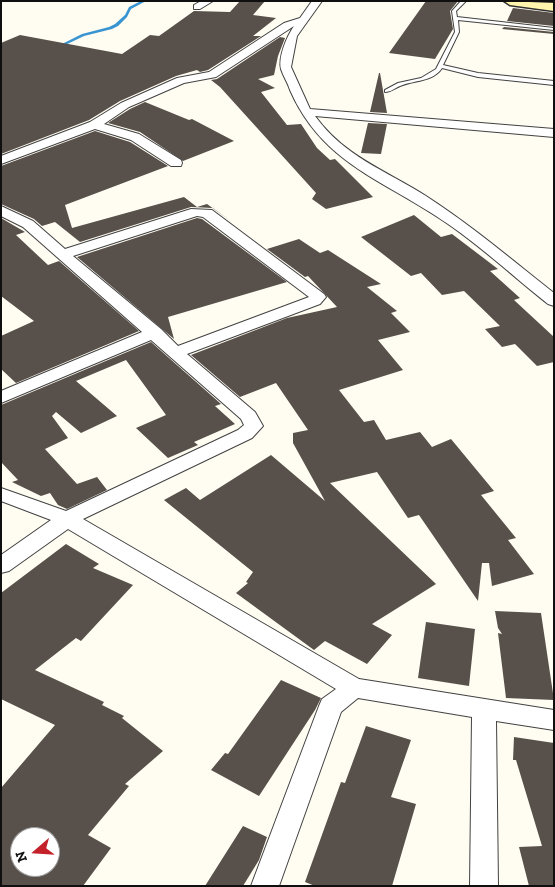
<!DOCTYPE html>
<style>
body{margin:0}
#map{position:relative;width:555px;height:887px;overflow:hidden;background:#fffcf1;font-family:"Zilla Slab",serif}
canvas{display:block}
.frame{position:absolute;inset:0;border:2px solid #0f0f0f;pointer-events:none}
.north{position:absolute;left:10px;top:827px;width:50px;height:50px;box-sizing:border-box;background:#fff;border:1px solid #9f9f9f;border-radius:50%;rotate:251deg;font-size:14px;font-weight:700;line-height:20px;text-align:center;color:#0f0f0f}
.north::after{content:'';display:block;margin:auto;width:18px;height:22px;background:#c4212a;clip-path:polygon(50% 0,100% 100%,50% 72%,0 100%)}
</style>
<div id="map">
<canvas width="555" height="887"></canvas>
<div class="frame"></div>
<div class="north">N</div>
</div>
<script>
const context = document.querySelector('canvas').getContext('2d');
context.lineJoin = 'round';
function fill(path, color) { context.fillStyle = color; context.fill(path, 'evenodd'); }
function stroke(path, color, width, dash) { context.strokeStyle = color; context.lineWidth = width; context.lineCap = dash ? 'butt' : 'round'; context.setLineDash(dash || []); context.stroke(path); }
fill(new Path2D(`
 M 141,1 L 146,1 L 131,9 L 127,17 L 118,26 L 112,29 L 84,36 L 59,48 L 56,47 L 82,34 L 109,27 L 115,24 L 125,15 L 129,7 Z`), '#3895d2');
fill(new Path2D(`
 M 240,1 L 265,1 L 253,15 L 276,18 L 253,36 L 261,36 L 208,70 L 200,72 L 197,70 L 176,76 L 120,101 L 89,120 L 1,154 L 1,43 L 20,35 L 122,54 L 150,35 L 159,36 L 194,11 L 230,12 Z
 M 426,1 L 458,1 L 450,11 L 453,29 L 435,59 L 389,53 Z
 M 513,8 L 554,13 L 554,26 L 507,21 Z
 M 504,27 L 554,32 L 554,34 L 502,29 Z
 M 280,37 L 285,38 L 278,56 L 274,75 L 258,79 L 275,88 L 261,92 L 287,125 L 301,124 L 317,148 L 330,160 L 335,159 L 373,197 L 326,209 L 312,199 L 316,193 L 220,87 L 211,80 L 217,79 Z
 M 379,73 L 380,73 L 387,113 L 370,112 Z
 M 145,102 L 189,120 L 192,119 L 234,141 L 183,161 L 140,132 L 108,123 L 130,109 Z
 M 368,123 L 387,124 L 381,154 L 361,153 Z
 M 95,131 L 130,142 L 168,166 L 65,205 L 72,228 L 184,197 L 197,207 L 207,204 L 232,222 L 213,208 L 191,207 L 80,242 L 55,222 L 42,226 L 34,219 L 1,204 L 1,166 Z
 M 414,215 L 441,237 L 452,234 L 498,269 L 490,271 L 520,298 L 514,300 L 554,337 L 554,362 L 537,366 L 515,344 L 502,347 L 485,329 L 500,326 L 464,291 L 442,295 L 421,273 L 411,276 L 361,237 Z
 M 1,218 L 25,232 L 16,235 L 48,265 L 59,261 L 139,331 L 16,383 L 1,369 L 1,336 L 34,321 L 1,296 Z
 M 197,218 L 202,219 L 287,282 L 168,317 L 174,339 L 77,257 Z
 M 299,239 L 320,253 L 328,250 L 381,284 L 367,287 L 397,311 L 391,313 L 410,332 L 378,340 L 403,370 L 339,390 L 364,422 L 374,420 L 386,440 L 420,432 L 432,447 L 451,439 L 494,491 L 481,495 L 516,538 L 508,540 L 534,574 L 492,586 L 489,563 L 482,563 L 478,601 L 419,515 L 408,518 L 377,472 L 330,483 L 436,584 L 372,624 L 392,635 L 367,664 L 325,641 L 314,650 L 236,593 L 248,583 L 246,582 L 253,572 L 164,500 L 186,488 L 200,500 L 271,455 L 325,501 L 293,443 L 293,433 L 308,430 L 276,383 L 240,397 L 191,355 L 287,318 L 337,307 L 308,276 L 305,277 L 267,249 Z
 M 151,342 L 221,404 L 215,406 L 235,424 L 194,442 L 198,445 L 168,458 L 136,428 L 166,415 L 126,360 L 76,381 L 117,416 L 81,433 L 56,412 L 52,416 L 68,438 L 45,449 L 77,484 L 97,477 L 107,490 L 67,509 L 58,505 L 50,493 L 41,496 L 12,482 L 18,480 L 1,462 L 1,405 Z
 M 66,544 L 99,564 L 93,568 L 133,585 L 81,641 L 76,638 L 35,670 L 104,702 L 102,705 L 124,716 L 122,718 L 163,751 L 125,784 L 129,786 L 88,835 L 111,848 L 83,886 L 1,886 L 1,788 L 55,725 L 1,699 L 1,593 ZM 20,837 L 50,837 L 50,867 L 20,867 Z
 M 495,611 L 541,613 L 554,700 L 506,698 L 498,633 L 502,634 L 498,628 Z
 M 426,622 L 475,629 L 469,686 L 418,678 Z
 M 281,680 L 321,698 L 315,710 L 259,796 L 211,770 L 225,753 L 228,754 Z
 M 366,726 L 411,740 L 391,797 L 416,804 L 392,886 L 315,886 L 305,882 L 341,782 L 345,783 Z
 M 514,737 L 554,743 L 554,886 L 529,886 L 519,847 L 542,846 L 516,760 L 513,760 Z
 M 243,826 L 267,837 L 259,860 L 243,886 L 205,886 Z`), '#58504b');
const service = new Path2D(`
 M 461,1 L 466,1 L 456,11 L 457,17 L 554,28 L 554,30 L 458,20 L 459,32 L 443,65 L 478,73 L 554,81 L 554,85 L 478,77 L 442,68 C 433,82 414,80 400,86 C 395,88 391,92 385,92 L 385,90 L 398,83 L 421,78 L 436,69 L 455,32 L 452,11 Z`);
const minor = new Path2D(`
 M 201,1 L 213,1 L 200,9 L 194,9 L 194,5 Z
 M 312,1 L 322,1 L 297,36 L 291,67 L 310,109 L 554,129 L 554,137 L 315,116 C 345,157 385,170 426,196 C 471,225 512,260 554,293 L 554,306 L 548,304 C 515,278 483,248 448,224 C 385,180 323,165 290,90 C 288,83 283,76 281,69 C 278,57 287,36 294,26 L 216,77 L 184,83 L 129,107 L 104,124 L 139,134 L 181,160 L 182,163 L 181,166 L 171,166 L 131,140 L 95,129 L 1,164 L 1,156 L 90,122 L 121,103 L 177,78 L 209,72 L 284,23 L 300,18 Z
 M 1,206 L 33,221 L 65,249 L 191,209 L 212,210 L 324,294 L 326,297 L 320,304 L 187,354 L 255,412 L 263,426 L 252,438 L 83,519 L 359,679 L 554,710 L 554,730 L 496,721 L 498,886 L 470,886 L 472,717 L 358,698 L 341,712 L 279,886 L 251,886 L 319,706 L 322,699 L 336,689 L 68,529 L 9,571 L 1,573 L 1,555 L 51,520 L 1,501 L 1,488 L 66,511 L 238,430 L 244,425 L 241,419 L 151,340 L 1,403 L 1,391 L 142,332 L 23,227 L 1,216 ZM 197,216 L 203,217 L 309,297 L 178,346 L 161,329 L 73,256 Z`);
const secondary = new Path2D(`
 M 504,1 L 554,3 L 554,11 L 510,5 Z`);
stroke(service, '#424242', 2);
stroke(minor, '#424242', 2);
stroke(secondary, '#313131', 3);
fill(service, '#fff');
fill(minor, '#fff');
fill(secondary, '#fff5ac');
</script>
